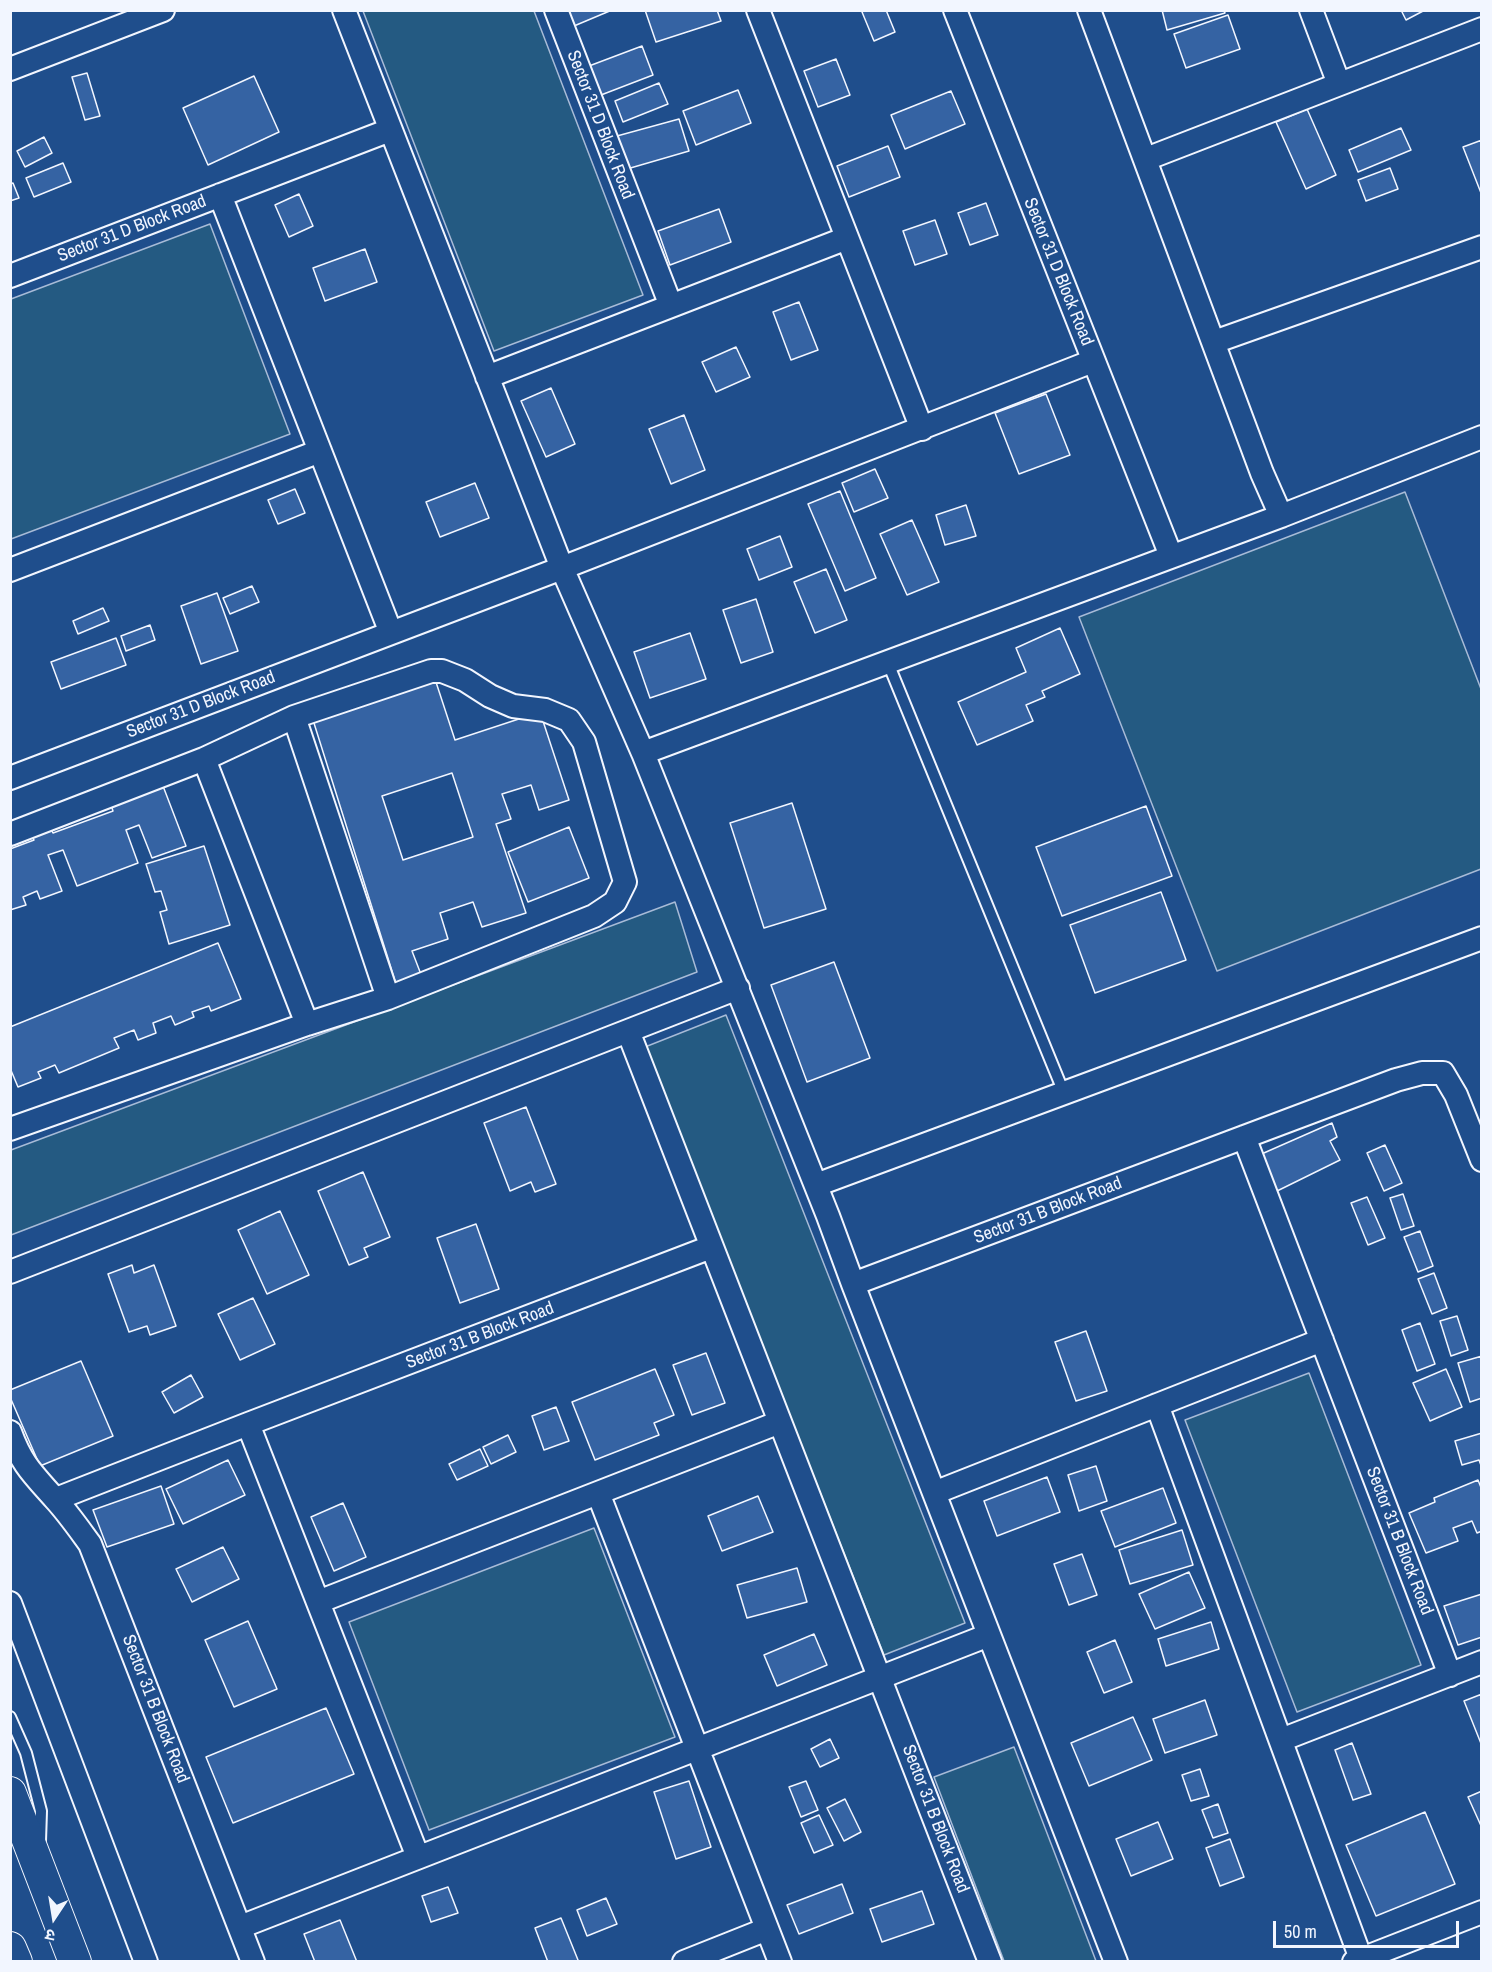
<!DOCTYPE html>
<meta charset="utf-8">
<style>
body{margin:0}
#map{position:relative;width:1492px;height:1972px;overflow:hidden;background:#1f4e8c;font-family:"Archivo Narrow","Noto Sans Devanagari",sans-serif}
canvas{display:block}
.frame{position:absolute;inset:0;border:12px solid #f2f6ff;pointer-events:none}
.north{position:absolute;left:24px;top:1888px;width:60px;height:60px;-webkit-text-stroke:4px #1f4e8c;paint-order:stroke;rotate:192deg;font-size:16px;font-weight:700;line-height:24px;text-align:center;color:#f2f6ff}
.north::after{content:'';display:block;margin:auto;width:21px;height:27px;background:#f2f6ff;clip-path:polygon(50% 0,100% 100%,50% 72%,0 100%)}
.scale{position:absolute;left:1273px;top:1921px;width:186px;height:27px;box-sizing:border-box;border:3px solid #f2f6ff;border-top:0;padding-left:8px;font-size:18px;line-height:21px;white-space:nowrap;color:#f2f6ff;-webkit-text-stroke:4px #1f4e8c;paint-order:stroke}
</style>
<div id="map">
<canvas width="1492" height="1972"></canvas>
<div class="frame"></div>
<div class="north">उ</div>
<div class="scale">50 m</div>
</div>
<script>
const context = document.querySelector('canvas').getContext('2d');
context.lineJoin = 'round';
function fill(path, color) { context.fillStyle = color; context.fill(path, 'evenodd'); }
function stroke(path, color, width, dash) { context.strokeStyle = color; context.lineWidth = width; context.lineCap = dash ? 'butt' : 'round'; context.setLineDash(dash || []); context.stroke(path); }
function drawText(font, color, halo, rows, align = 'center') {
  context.font = font + ' "Archivo Narrow",sans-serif'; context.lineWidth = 4.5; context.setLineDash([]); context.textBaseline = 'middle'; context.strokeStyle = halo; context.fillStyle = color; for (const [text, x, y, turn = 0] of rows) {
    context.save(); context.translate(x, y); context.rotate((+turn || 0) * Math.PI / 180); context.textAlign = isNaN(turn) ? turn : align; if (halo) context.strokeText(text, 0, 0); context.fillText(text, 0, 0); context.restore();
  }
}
const green = new Path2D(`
 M 363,11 L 534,11 L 643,295 L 494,351 Z
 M 210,224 L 290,434 L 11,539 L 11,299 Z
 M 1405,492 L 1481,689 L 1481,869 L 1217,971 L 1079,617 Z
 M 675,902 L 697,972 L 11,1235 L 11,1150 Z
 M 726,1015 L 965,1623 L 884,1655 L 645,1047 Z
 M 1309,1373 L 1421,1665 L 1297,1712 L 1185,1420 Z
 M 594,1528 L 675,1737 L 429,1830 L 349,1622 Z
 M 1014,1747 L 1096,1961 L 1004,1961 L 934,1777 Z`);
fill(green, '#245a82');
stroke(green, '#a8bbd7', 1.5);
const building = new Path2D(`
 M 567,10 L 612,10 L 574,26 Z
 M 645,10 L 717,10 L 721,21 L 656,42 Z
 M 865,10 L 886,10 L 895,32 L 874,41 L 862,12 Z
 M 1162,10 L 1224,10 L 1225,13 L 1167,30 Z
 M 1401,10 L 1425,10 L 1406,20 Z
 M 1228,15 L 1240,49 L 1186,68 L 1174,34 Z
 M 642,46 L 653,75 L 601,95 L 589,66 Z
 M 836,59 L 850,95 L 818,107 L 804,71 Z
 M 87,73 L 100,116 L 85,120 L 72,77 Z
 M 254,76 L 279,132 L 208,165 L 183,108 Z
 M 659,83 L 668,104 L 623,122 L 615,101 Z
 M 738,90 L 751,123 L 696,145 L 683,111 Z
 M 951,91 L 965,124 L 905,149 L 891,115 Z
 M 1307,109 L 1336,175 L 1306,189 L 1276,122 Z
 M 679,119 L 689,151 L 627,169 L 617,136 Z
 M 1401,128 L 1411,150 L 1358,172 L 1349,150 Z
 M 44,137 L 52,153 L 25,167 L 17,151 Z
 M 1482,140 L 1482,193 L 1481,193 L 1463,147 Z
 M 888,146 L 900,177 L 849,197 L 837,166 Z
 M 63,163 L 71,182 L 34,197 L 26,178 Z
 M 1390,168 L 1398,189 L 1366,201 L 1358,180 Z
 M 13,183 L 19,198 L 10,201 L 10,184 Z
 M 299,194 L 313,226 L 289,237 L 275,205 Z
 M 986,203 L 998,235 L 970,245 L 958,213 Z
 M 719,209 L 731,242 L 670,265 L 658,231 Z
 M 935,220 L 947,254 L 915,265 L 903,231 Z
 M 365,249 L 377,282 L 325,301 L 313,268 Z
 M 799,302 L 818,350 L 791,360 L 773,312 Z
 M 736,347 L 750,377 L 716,392 L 702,362 Z
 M 551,388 L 575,444 L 546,457 L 521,401 Z
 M 1046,394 L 1070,455 L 1019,474 L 995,413 Z
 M 684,415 L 705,470 L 671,484 L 649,429 Z
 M 875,469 L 888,498 L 854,512 L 842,483 Z
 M 475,483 L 489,518 L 440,537 L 426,502 Z
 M 295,489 L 305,513 L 278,524 L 268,500 Z
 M 840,491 L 876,578 L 845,591 L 808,504 Z
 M 966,505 L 976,536 L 945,545 L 936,515 Z
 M 912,520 L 939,582 L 907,595 L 880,534 Z
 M 780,536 L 792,567 L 759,580 L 747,549 Z
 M 826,569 L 847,620 L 815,633 L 794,582 Z
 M 252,586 L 259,602 L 230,614 L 223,598 Z
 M 217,593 L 238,651 L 201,664 L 181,606 Z
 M 756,599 L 773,652 L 741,663 L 723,610 Z
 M 103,608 L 109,621 L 78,634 L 73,621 Z
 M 150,625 L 155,640 L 126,651 L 121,636 Z
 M 1060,628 L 1080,674 L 1042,691 L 1045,697 L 1026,705 L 1033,721 L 977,745 L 958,702 L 1026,672 L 1016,648 Z
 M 690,633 L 706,679 L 650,698 L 634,652 Z
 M 116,638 L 126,665 L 61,689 L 51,662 Z
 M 433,673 L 455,740 L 540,712 L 569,800 L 539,810 L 531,785 L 502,794 L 511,819 L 496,824 L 526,913 L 482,927 L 473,902 L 440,913 L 448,939 L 412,951 L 422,977 L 397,987 L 313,720 ZM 452,773 L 473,837 L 403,860 L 382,796 Z
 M 163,786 L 186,846 L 152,858 L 139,825 L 126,830 L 138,863 L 77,886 L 63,850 L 48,855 L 62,891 L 40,899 L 37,891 L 23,897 L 26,905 L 10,910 L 10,849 L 34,840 L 31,834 L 50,827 L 53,833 L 113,811 L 111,805 Z
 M 792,803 L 826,909 L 764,928 L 730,823 Z
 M 1146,806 L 1172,876 L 1062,916 L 1036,847 Z
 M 569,827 L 589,878 L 528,902 L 508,852 Z
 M 204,846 L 230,925 L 169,944 L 160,912 L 167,910 L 161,891 L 155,892 L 146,864 Z
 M 1161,892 L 1186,960 L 1095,993 L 1070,925 Z
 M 218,943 L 241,999 L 211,1011 L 209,1006 L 192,1012 L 194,1017 L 175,1025 L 171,1016 L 153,1023 L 156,1033 L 138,1040 L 134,1030 L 114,1038 L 119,1048 L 59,1073 L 55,1065 L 38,1072 L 41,1078 L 18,1087 L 10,1068 L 10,1027 Z
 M 834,962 L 870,1058 L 807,1082 L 771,985 Z
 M 526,1107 L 556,1184 L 535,1192 L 531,1182 L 510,1191 L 484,1123 Z
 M 1332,1123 L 1337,1137 L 1330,1141 L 1340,1160 L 1273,1193 L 1257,1156 Z
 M 1385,1145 L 1402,1183 L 1384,1191 L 1367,1153 Z
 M 363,1172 L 390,1237 L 364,1248 L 368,1257 L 349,1265 L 318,1191 Z
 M 1403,1194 L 1414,1226 L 1401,1230 L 1390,1198 Z
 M 1367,1197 L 1385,1238 L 1368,1245 L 1351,1203 Z
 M 280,1211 L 309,1275 L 267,1294 L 238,1230 Z
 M 476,1224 L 499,1289 L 460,1303 L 437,1238 Z
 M 1420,1231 L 1433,1266 L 1418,1272 L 1404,1237 Z
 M 132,1265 L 134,1273 L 154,1265 L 176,1326 L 150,1335 L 147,1326 L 129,1332 L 108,1274 Z
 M 1434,1273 L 1447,1308 L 1432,1314 L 1418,1279 Z
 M 253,1298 L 275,1344 L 240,1360 L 218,1314 Z
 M 1457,1316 L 1468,1350 L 1451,1356 L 1440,1321 Z
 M 1420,1323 L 1435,1364 L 1417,1371 L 1402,1330 Z
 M 1086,1331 L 1107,1391 L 1076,1401 L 1055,1342 Z
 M 706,1353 L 725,1403 L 692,1415 L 673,1365 Z
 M 1482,1356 L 1482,1398 L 1470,1402 L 1458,1363 Z
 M 81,1361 L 113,1436 L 40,1466 L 10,1397 L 10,1390 Z
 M 655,1369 L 674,1415 L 654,1423 L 659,1435 L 595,1460 L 572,1402 Z
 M 1446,1369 L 1462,1407 L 1430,1421 L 1413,1383 Z
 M 191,1375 L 203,1397 L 174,1413 L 162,1392 Z
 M 556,1407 L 569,1441 L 544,1450 L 532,1416 Z
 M 1482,1433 L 1482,1468 L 1479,1460 L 1462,1465 L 1455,1441 Z
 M 508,1435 L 516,1452 L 491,1464 L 483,1447 Z
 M 480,1449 L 488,1466 L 457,1480 L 449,1464 Z
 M 228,1460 L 245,1495 L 183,1524 L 166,1489 Z
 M 1096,1466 L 1107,1501 L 1079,1511 L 1068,1475 Z
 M 1047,1477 L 1060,1512 L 997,1536 L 984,1501 Z
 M 1478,1480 L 1482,1490 L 1482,1531 L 1477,1533 L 1472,1521 L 1453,1528 L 1458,1541 L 1426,1553 L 1409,1513 L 1435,1502 L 1434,1498 Z
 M 161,1486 L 174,1524 L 107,1547 L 93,1510 Z
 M 1163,1488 L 1176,1523 L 1115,1547 L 1101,1511 Z
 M 758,1496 L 773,1532 L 722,1551 L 708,1516 Z
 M 343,1503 L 366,1557 L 334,1571 L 311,1517 Z
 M 1182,1530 L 1193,1565 L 1130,1584 L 1119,1550 Z
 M 223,1547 L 239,1579 L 192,1602 L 176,1569 Z
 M 1082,1554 L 1097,1595 L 1069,1605 L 1054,1564 Z
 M 797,1568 L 807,1602 L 747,1618 L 737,1585 Z
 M 1189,1572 L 1205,1608 L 1155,1629 L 1139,1594 Z
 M 1482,1594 L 1482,1637 L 1458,1645 L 1444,1606 Z
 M 248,1621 L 277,1689 L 234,1707 L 205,1640 Z
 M 1211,1622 L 1219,1649 L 1166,1666 L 1158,1639 Z
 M 814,1634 L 827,1665 L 777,1686 L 764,1655 Z
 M 1115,1640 L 1132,1682 L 1104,1693 L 1087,1652 Z
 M 1482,1694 L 1482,1746 L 1464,1701 Z
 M 1205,1700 L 1217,1735 L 1165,1753 L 1153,1719 Z
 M 326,1708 L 354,1774 L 233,1823 L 206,1757 Z
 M 1133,1717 L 1152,1760 L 1089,1786 L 1071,1743 Z
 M 830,1739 L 839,1758 L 820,1767 L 811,1749 Z
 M 1352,1743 L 1371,1794 L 1353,1800 L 1335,1750 Z
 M 1200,1769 L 1209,1796 L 1191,1801 L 1182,1775 Z
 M 689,1781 L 711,1847 L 676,1859 L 654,1792 Z
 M 806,1781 L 818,1810 L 801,1817 L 789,1787 Z
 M 1482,1791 L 1482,1828 L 1468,1797 Z
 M 845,1799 L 861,1832 L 844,1841 L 827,1808 Z
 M 1218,1804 L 1228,1833 L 1213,1838 L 1202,1810 Z
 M 1425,1812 L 1455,1884 L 1376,1916 L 1346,1845 Z
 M 819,1815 L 833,1845 L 814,1853 L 801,1823 Z
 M 1158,1822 L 1173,1859 L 1131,1876 L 1116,1839 Z
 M 1230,1839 L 1244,1877 L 1220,1886 L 1206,1848 Z
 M 842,1884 L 853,1913 L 799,1934 L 787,1905 Z
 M 448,1887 L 458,1913 L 431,1922 L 422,1896 Z
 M 922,1891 L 934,1924 L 882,1942 L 870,1909 Z
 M 606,1898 L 617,1924 L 587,1936 L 577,1910 Z
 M 561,1918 L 578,1960 L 575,1962 L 548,1962 L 535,1928 Z
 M 340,1920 L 357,1962 L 315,1962 L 304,1934 Z`);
fill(building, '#3563a3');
stroke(building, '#f2f6ff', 1.5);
const lane = new Path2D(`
 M 888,663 L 1064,1093
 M 10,1717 L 26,1753 L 41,1811 L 40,1841`);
const street = new Path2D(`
 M 344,10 L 562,568 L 643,753
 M 556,10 L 671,306
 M 758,10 L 922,429
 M 955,10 L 1171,556
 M 1089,10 L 1262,473 L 1281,516 L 643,753 L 828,1216 L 853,1284 L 1116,1962
 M 1311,10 L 1339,84
 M 10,69 L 163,10
 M 1146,159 L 1482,29
 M 220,195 L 391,633
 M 10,276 L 390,130
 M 1214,342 L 1482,247
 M 487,377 L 847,238
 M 1281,516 L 1482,437
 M 10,570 L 320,451
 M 294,717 L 388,998
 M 204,759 L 307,1024
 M 10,778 L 562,568 L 1093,361
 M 10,834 L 204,759 L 294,717 L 431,671 L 442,671 L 465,680 L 490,696 L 513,706 L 545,710 L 569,720 L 584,742 L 625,882 L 615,902 L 594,916 L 388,998 L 307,1024 L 10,1129
 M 628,1031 L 990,1962
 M 1244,1137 L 1450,1675
 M 816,1185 L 1482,938
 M 10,1272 L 738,988
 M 853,1284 L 1396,1080 L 1422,1073 L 1443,1073 L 1456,1095 L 1482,1160
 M 1157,1405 L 1361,1959
 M 248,1424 L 418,1857
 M 10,1432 C 22,1465 33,1474 55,1499 C 68,1513 79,1529 90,1544 L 253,1962
 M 598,1493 L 780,1962
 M 934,1493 L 1322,1340
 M 56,1499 L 248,1424 L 711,1247
 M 318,1602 L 780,1422
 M 10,1603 L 146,1962
 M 1281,1740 L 1482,1662
 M 240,1927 L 989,1635
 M 684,1962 L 767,1929
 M 1354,1962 L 1482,1912`);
const secondary = new Path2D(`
 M 10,1793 L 75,1962
 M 10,1948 L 16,1962`);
stroke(lane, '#f2f6ff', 14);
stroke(street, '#f2f6ff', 26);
stroke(secondary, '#f2f6ff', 34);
stroke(lane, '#1f4e8c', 10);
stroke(street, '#1f4e8c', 22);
stroke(secondary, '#1f4e8c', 32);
drawText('18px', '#f2f6ff', '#1f4e8c', [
 ["Sector 31 D Block Road",600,125,69],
 ["Sector 31 D Block Road",132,229,-21],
 ["Sector 31 D Block Road",1058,272,68],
 ["Sector 31 D Block Road",201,705,-21],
 ["Sector 31 B Block Road",1048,1211,-21],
 ["Sector 31 B Block Road",480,1336,-21],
 ["Sector 31 B Block Road",1399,1541,69],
 ["Sector 31 B Block Road",155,1709,69],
 ["Sector 31 B Block Road",935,1819,69]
]);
</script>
